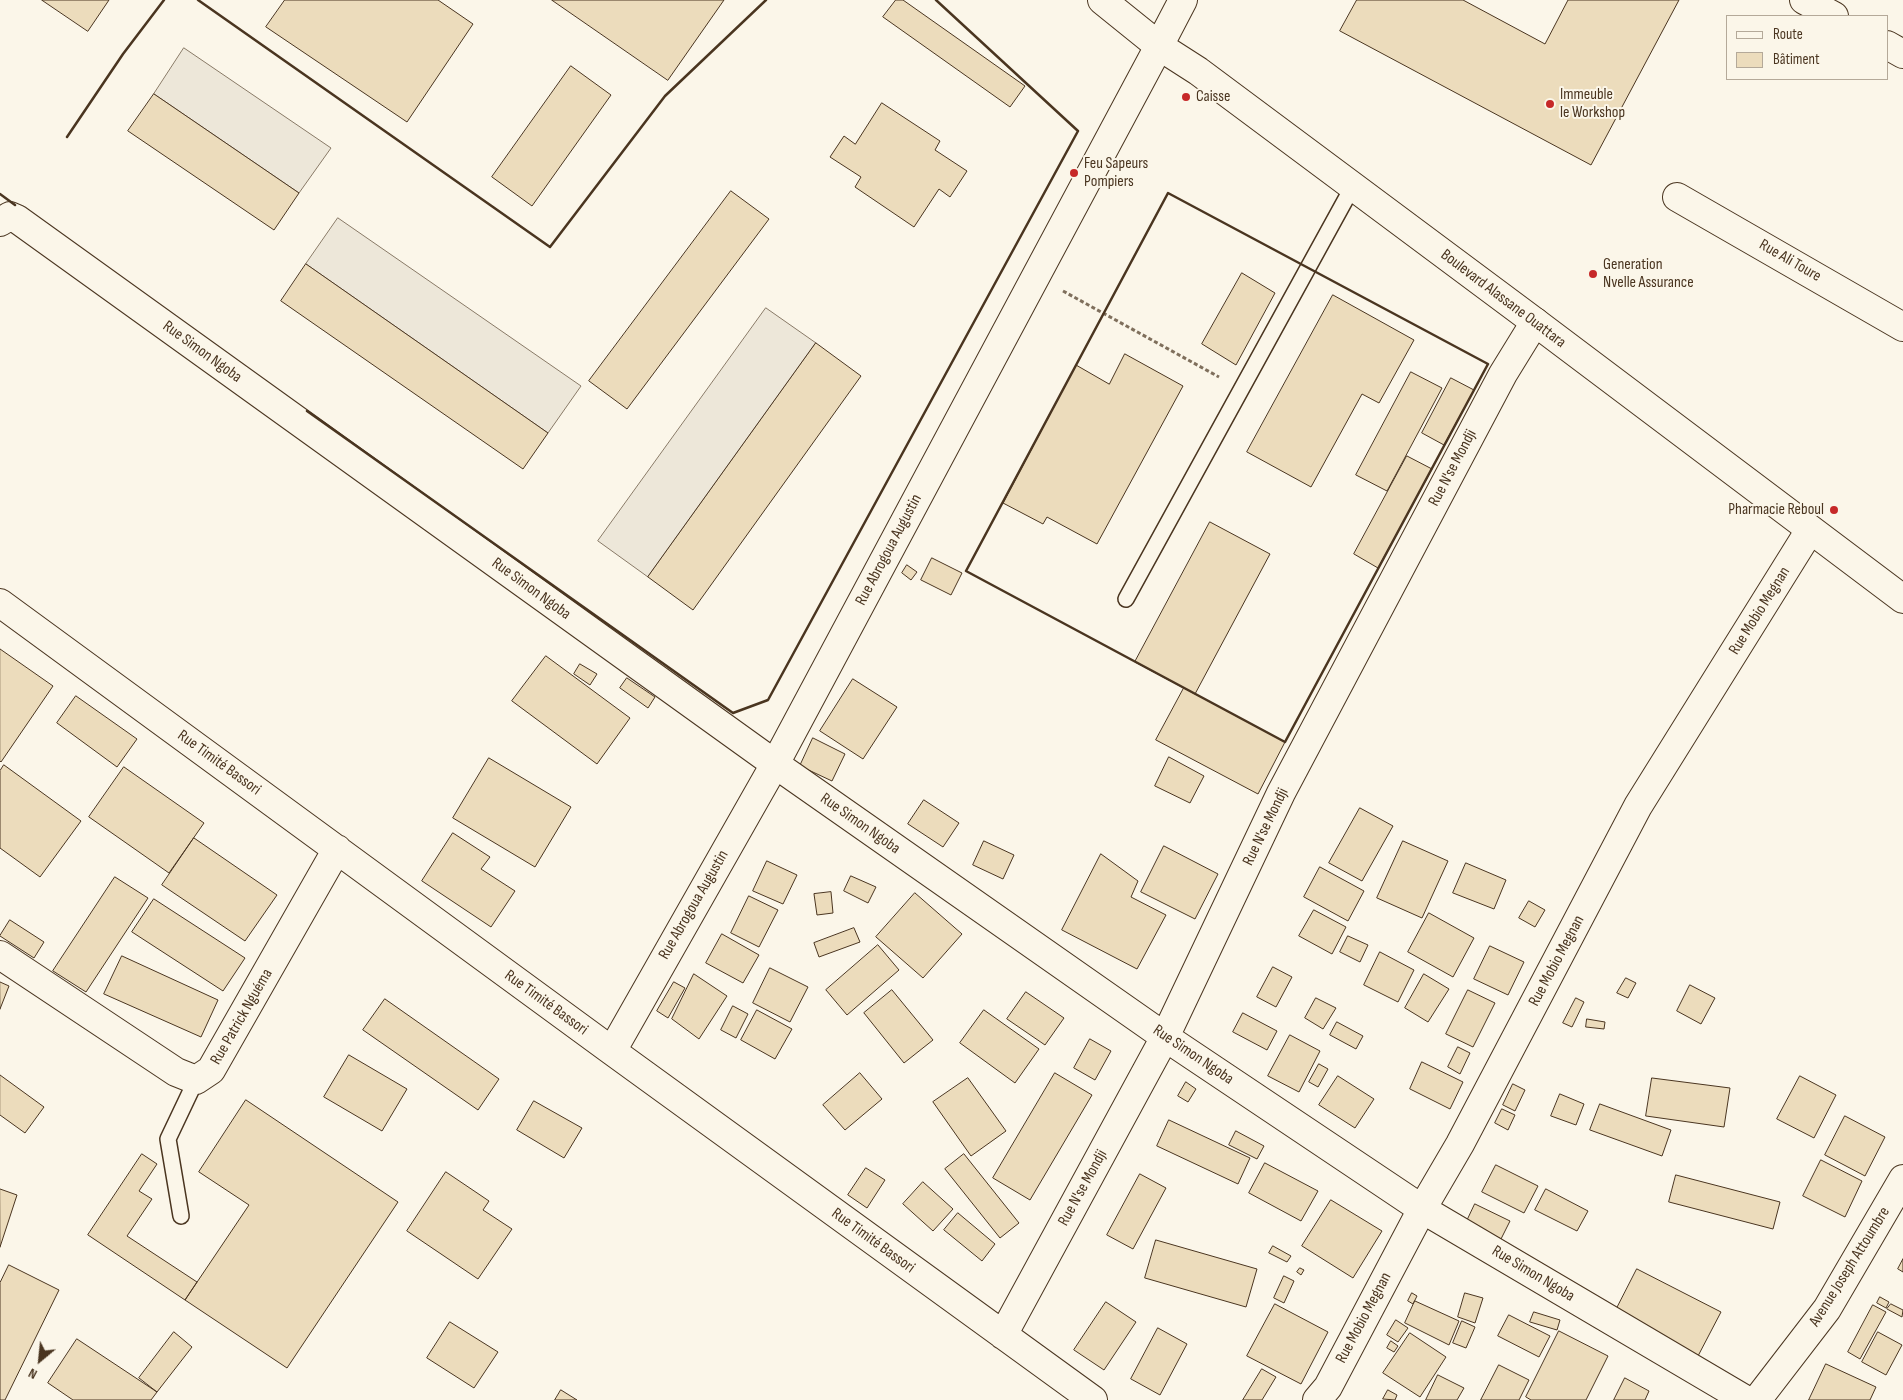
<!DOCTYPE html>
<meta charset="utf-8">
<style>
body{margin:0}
#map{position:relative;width:1903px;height:1400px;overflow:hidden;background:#fbf6e9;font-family:"Sofia Sans Condensed",sans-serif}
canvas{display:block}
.legend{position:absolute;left:1726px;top:15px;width:162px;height:65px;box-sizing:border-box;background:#fbf6e9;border:1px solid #b4a999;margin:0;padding:6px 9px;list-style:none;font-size:15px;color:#4a3520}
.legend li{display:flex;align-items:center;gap:10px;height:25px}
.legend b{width:25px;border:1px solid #b4a999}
.north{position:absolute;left:15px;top:1335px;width:50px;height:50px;-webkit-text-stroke:4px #fbf6e9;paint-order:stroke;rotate:208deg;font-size:14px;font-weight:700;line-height:20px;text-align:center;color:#4a3520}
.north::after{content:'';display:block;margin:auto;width:18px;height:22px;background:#4a3520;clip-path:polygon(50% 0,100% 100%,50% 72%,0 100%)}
</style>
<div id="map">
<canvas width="1903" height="1400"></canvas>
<ul class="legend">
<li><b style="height:6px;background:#fbf6e9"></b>Route</li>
<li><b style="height:14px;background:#ecdcbc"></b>Bâtiment</li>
</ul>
<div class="north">N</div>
</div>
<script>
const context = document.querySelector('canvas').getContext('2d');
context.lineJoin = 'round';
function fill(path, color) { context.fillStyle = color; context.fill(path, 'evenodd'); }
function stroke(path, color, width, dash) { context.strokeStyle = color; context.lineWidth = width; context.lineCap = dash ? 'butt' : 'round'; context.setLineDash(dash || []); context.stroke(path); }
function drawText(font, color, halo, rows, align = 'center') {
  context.font = font + ' "Sofia Sans Condensed",sans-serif'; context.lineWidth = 4; context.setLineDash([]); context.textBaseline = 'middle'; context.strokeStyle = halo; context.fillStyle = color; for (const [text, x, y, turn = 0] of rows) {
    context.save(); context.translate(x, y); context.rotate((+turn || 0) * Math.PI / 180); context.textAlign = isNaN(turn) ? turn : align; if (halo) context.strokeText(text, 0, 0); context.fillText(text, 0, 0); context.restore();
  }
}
const parking = new Path2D(`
 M 184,48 L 331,148 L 299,193 L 154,94 Z
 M 338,218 L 581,386 L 548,433 L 306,264 Z
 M 766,308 L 816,343 L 648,577 L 598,541 Z`);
fill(parking, '#ede7d9');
stroke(parking, '#887966', 1);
const building = new Path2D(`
 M 42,0 L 109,0 L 88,31 Z
 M 285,0 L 438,0 L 473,24 L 407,122 L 266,27 Z
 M 552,0 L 724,0 L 668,80 Z
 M 896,0 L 903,0 L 1025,86 L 1010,107 L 883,17 Z
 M 1357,0 L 1463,0 L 1545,44 L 1568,0 L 1679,0 L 1591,165 L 1340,31 Z
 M 571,66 L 611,95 L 532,206 L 492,177 Z
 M 154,94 L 299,193 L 274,230 L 128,131 Z
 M 882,103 L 940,141 L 935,150 L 967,171 L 950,197 L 939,189 L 914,227 L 855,187 L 861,177 L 830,157 L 844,136 L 855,144 Z
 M 731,191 L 769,219 L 627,409 L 589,381 Z
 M 306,264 L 548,433 L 523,469 L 281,301 Z
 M 1242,273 L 1275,293 L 1236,365 L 1202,344 Z
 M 1333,295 L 1414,340 L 1379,403 L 1362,394 L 1311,487 L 1247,452 Z
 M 816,343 L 861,376 L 693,610 L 648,577 Z
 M 1125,354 L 1183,386 L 1097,544 L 1047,517 L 1043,524 L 1003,503 L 1076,365 L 1109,384 Z
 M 1411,372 L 1442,388 L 1387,491 L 1356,475 Z
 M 1451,378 L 1474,390 L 1444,445 L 1422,433 Z
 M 1407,456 L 1432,469 L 1378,568 L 1354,554 Z
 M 1210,522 L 1270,554 L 1195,694 L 1135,662 Z
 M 932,558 L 962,573 L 951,595 L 921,580 Z
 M 907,565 L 917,572 L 911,580 L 902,573 Z
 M 0,649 L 53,686 L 1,762 L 0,761 Z
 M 546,656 L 630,718 L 597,764 L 512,701 Z
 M 580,664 L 597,674 L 590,685 L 574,674 Z
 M 627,678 L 655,697 L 648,708 L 620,688 Z
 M 853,679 L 897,707 L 863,759 L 820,731 Z
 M 1184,688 L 1285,742 L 1258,794 L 1156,740 Z
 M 76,696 L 137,739 L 117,767 L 57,723 Z
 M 813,738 L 845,754 L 832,781 L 800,766 Z
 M 1169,757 L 1204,776 L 1190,803 L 1155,786 Z
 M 489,758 L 571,807 L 535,867 L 453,818 Z
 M 4,765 L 81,821 L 40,877 L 0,848 L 0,771 Z
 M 124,767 L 204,823 L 169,873 L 89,817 Z
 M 924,800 L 959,823 L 943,847 L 908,824 Z
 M 1360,808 L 1393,826 L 1362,881 L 1329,863 Z
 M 453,833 L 490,857 L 481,869 L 515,891 L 491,927 L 422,881 Z
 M 194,838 L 277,895 L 245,941 L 162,885 Z
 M 984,841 L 1014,855 L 1003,879 L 973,865 Z
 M 1403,841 L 1448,861 L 1422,918 L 1377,898 Z
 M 1164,846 L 1218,874 L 1195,919 L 1141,892 Z
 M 1101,854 L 1138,881 L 1131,897 L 1166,915 L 1137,969 L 1062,930 Z
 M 767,861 L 797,875 L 783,904 L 753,891 Z
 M 1466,863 L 1506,880 L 1494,909 L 1453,893 Z
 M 1320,867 L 1364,891 L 1348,921 L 1304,897 Z
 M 851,876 L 876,887 L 868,903 L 844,891 Z
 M 115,877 L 148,898 L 86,992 L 53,971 Z
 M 831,892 L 833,913 L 817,915 L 814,894 Z
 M 915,893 L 962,934 L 923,978 L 876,937 Z
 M 749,896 L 778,910 L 759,947 L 731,933 Z
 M 154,899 L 245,958 L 223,991 L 132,932 Z
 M 1529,901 L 1545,910 L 1535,927 L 1519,918 Z
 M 1314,910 L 1346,927 L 1332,954 L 1299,936 Z
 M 1429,913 L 1474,938 L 1453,977 L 1408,952 Z
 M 10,920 L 44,942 L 34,958 L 0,936 Z
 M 854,928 L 860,942 L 819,957 L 814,943 Z
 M 722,934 L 759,955 L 743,983 L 706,963 Z
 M 1348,936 L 1368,945 L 1360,962 L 1340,952 Z
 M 878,945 L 899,970 L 847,1015 L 826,990 Z
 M 1490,946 L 1524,962 L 1508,995 L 1474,979 Z
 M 1380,952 L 1414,970 L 1398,1002 L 1364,985 Z
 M 122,956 L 218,1000 L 201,1037 L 104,994 Z
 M 1273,967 L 1292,977 L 1276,1007 L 1257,997 Z
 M 770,968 L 808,987 L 790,1022 L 753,1003 Z
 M 694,974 L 727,996 L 699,1039 L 672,1019 Z
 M 1424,974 L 1449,989 L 1428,1022 L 1405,1008 Z
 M 1626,978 L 1636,983 L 1628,998 L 1617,993 Z
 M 0,982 L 9,986 L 0,1009 Z
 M 674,982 L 685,988 L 668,1018 L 657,1011 Z
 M 1690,985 L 1715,998 L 1701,1024 L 1677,1011 Z
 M 892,990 L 933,1040 L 904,1063 L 864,1013 Z
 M 1468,990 L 1495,1003 L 1473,1047 L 1446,1034 Z
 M 1026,992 L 1064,1018 L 1045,1045 L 1007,1019 Z
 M 1316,998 L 1336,1008 L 1323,1029 L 1305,1018 Z
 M 1576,998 L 1584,1002 L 1572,1027 L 1563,1023 Z
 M 385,999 L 499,1079 L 478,1110 L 363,1030 Z
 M 733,1006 L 748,1014 L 736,1038 L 721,1030 Z
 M 757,1010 L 792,1029 L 775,1059 L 741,1040 Z
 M 984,1010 L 1039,1049 L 1015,1083 L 960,1043 Z
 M 1243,1013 L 1277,1031 L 1267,1050 L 1233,1032 Z
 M 1587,1019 L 1605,1022 L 1604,1029 L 1586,1027 Z
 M 1337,1022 L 1363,1036 L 1356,1049 L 1330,1035 Z
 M 1290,1035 L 1320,1051 L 1299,1092 L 1268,1076 Z
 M 1090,1039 L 1111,1051 L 1095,1080 L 1074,1068 Z
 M 1458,1047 L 1470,1053 L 1460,1074 L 1448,1067 Z
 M 349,1055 L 407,1089 L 382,1131 L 324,1097 Z
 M 1422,1062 L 1463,1082 L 1450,1109 L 1410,1089 Z
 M 1319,1064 L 1328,1069 L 1318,1087 L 1309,1082 Z
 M 860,1073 L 882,1099 L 845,1130 L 823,1105 Z
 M 1055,1073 L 1092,1095 L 1030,1200 L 993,1178 Z
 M 0,1075 L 44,1107 L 25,1133 L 0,1115 Z
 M 1338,1076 L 1374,1099 L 1355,1128 L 1319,1105 Z
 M 1800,1076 L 1836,1095 L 1814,1138 L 1777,1119 Z
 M 968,1078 L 1006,1131 L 971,1156 L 933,1102 Z
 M 1652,1078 L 1730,1088 L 1724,1127 L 1646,1116 Z
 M 1186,1082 L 1196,1089 L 1188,1102 L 1178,1096 Z
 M 1513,1084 L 1525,1090 L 1515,1111 L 1503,1105 Z
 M 1560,1094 L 1584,1104 L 1576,1125 L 1551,1116 Z
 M 246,1100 L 398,1202 L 287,1368 L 185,1300 L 249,1205 L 199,1172 Z
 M 534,1101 L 582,1128 L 564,1158 L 517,1130 Z
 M 1600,1104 L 1671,1130 L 1662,1156 L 1590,1130 Z
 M 1502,1109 L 1515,1115 L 1508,1130 L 1495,1123 Z
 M 1845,1116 L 1885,1137 L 1865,1176 L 1825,1155 Z
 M 1169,1120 L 1250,1158 L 1238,1184 L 1157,1146 Z
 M 1236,1131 L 1264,1146 L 1257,1159 L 1229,1145 Z
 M 142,1154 L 157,1164 L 139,1191 L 152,1199 L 127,1236 L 197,1282 L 185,1300 L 88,1235 Z
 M 964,1154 L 1019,1223 L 1000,1238 L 945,1169 Z
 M 1821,1160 L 1862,1181 L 1845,1217 L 1803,1196 Z
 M 1265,1163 L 1318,1191 L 1301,1221 L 1249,1193 Z
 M 1496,1165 L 1538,1186 L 1524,1213 L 1482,1192 Z
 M 866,1168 L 885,1180 L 867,1208 L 848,1195 Z
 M 446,1172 L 489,1201 L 483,1210 L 512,1229 L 478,1279 L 407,1231 Z
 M 1140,1174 L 1166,1188 L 1133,1249 L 1107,1235 Z
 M 1676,1175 L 1780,1202 L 1773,1229 L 1669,1202 Z
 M 923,1182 L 953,1209 L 933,1231 L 903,1204 Z
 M 0,1189 L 17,1195 L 0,1247 Z
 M 1546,1189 L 1588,1211 L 1577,1231 L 1535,1210 Z
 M 1331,1200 L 1382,1231 L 1353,1278 L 1302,1246 Z
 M 1475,1204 L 1510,1221 L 1501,1239 L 1467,1221 Z
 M 958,1213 L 995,1244 L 982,1261 L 944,1230 Z
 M 1156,1240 L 1257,1269 L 1246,1307 L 1145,1278 Z
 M 1273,1246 L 1291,1256 L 1287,1262 L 1269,1253 Z
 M 1903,1259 L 1903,1272 L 1898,1269 Z
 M 9,1265 L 59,1290 L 5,1400 L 0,1400 L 0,1283 Z
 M 1300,1268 L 1304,1270 L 1301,1275 L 1297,1272 Z
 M 1637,1269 L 1721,1312 L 1698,1356 L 1614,1314 Z
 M 1284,1276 L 1294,1281 L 1284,1303 L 1274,1298 Z
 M 1412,1293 L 1417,1296 L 1413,1304 L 1408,1301 Z
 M 1465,1293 L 1483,1298 L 1475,1323 L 1458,1317 Z
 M 1880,1297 L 1889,1302 L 1886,1308 L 1877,1303 Z
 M 1415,1301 L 1459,1321 L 1449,1345 L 1405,1323 Z
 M 1106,1302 L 1136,1322 L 1104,1370 L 1074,1350 Z
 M 1275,1304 L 1328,1332 L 1301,1384 L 1247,1356 Z
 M 1891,1304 L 1903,1310 L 1902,1317 L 1887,1309 Z
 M 1873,1305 L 1886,1312 L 1860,1359 L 1848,1352 Z
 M 1534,1312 L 1560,1320 L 1557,1330 L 1530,1322 Z
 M 1509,1315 L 1550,1336 L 1539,1357 L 1498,1336 Z
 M 1396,1320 L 1408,1328 L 1398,1342 L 1387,1335 Z
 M 1462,1321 L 1475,1327 L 1466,1348 L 1453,1343 Z
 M 450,1322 L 498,1352 L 474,1388 L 427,1358 Z
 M 1158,1328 L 1187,1344 L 1160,1395 L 1131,1379 Z
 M 1559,1331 L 1608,1356 L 1586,1400 L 1531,1400 L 1526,1397 Z
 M 174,1332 L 192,1347 L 157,1392 L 139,1378 Z
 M 1878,1332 L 1902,1345 L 1886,1375 L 1862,1362 Z
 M 1410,1333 L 1446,1357 L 1420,1397 L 1383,1373 Z
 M 77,1339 L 157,1392 L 151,1400 L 73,1400 L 48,1383 Z
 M 1391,1341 L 1398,1346 L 1394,1352 L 1387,1348 Z
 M 1826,1364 L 1876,1387 L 1870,1400 L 1809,1400 Z
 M 1499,1365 L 1529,1380 L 1519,1400 L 1481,1400 Z
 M 1262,1369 L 1276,1377 L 1262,1400 L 1243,1400 Z
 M 1438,1375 L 1464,1388 L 1457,1400 L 1426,1400 Z
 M 1625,1378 L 1649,1391 L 1645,1400 L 1614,1400 Z
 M 561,1390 L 577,1400 L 555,1400 Z
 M 1388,1390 L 1397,1395 L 1395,1400 L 1383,1399 Z`);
fill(building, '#ecdcbc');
stroke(building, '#4a3520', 1);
const lane = new Path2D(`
 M 1126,599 L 1353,186
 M 181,1216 L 168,1139 L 196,1080`);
const street = new Path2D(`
 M 1804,0 L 1834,16
 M 1887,45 L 1903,54
 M 1677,197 L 1903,327
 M 0,222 L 10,216 L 17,219 L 775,764 L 1165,1037 L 1422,1209 L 1746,1400
 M 0,603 L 612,1051 L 1093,1400
 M 0,955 L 176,1072 L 196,1080 L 211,1070 L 337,849
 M 612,1051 L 775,764 L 1159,46
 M 1003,1335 L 1165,1037 L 1281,793 L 1503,374 L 1535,322
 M 1317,1400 L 1328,1387 L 1422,1209 L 1460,1144 L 1638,806 L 1810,530`);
const secondary = new Path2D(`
 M 1102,0 L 1159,46 L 1198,71 L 1535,322 L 1903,599
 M 1159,46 L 1183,0
 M 1757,1400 L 1827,1309 L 1903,1179`);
stroke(lane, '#4a3520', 18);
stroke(street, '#4a3520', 30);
stroke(secondary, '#4a3520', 30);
stroke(new Path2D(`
 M 1063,291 L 1219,377`), '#7f6f5c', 3, [4, 2.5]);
stroke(lane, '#fbf6e9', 15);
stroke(street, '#fbf6e9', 28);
stroke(secondary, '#fbf6e9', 28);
stroke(new Path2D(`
 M 198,0 L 550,247 L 665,96 L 766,0
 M 67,137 L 123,54 L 164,0
 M 1168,193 L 1488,364 L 1285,742 L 966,571 Z
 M 0,194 L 15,205
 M 307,411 L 733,713 L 768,700 L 1078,131 L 936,0`), '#4a3520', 2.5);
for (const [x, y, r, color] of [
 [1186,97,5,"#c62828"],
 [1550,104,5,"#c62828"],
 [1074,173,5,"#c62828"],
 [1593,274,5,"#c62828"],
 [1834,510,5,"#c62828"]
]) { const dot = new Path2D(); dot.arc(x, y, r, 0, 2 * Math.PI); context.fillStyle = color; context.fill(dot); stroke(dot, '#fbf6e9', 2); }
drawText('16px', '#4a3520', '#fbf6e9', [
 ["Immeuble",1560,95],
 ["le Workshop",1560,113],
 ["Caisse",1196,97],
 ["Feu Sapeurs",1084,164],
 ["Pompiers",1084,182],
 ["Generation",1603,265],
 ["Nvelle Assurance",1603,283],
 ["Pharmacie Reboul",1824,510,"right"]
], 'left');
drawText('16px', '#4a3520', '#fbf6e9', [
 ["Rue Ali Toure",1790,261,30],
 ["Boulevard Alassane Ouattara",1503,299,37],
 ["Rue Simon Ngoba",202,352,36],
 ["Rue N'se Mondji",1453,468,-62],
 ["Rue Abrogoua Augustin",889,550,-62],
 ["Rue Simon Ngoba",531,589,36],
 ["Rue Mobio Megnan",1760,611,-58],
 ["Rue Timité Bassori",219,763,36],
 ["Rue Simon Ngoba",860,824,35],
 ["Rue N'se Mondji",1266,827,-64],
 ["Rue Abrogoua Augustin",694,905,-60],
 ["Rue Mobio Megnan",1557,961,-62],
 ["Rue Timité Bassori",546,1003,36],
 ["Rue Patrick Nguéma",242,1017,-60],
 ["Rue Simon Ngoba",1193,1055,34],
 ["Rue N'se Mondji",1083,1188,-61],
 ["Rue Timité Bassori",873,1241,36],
 ["Avenue Joseph Attoumbre",1850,1267,-58],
 ["Rue Simon Ngoba",1533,1274,31],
 ["Rue Mobio Megnan",1364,1318,-62]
]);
</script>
